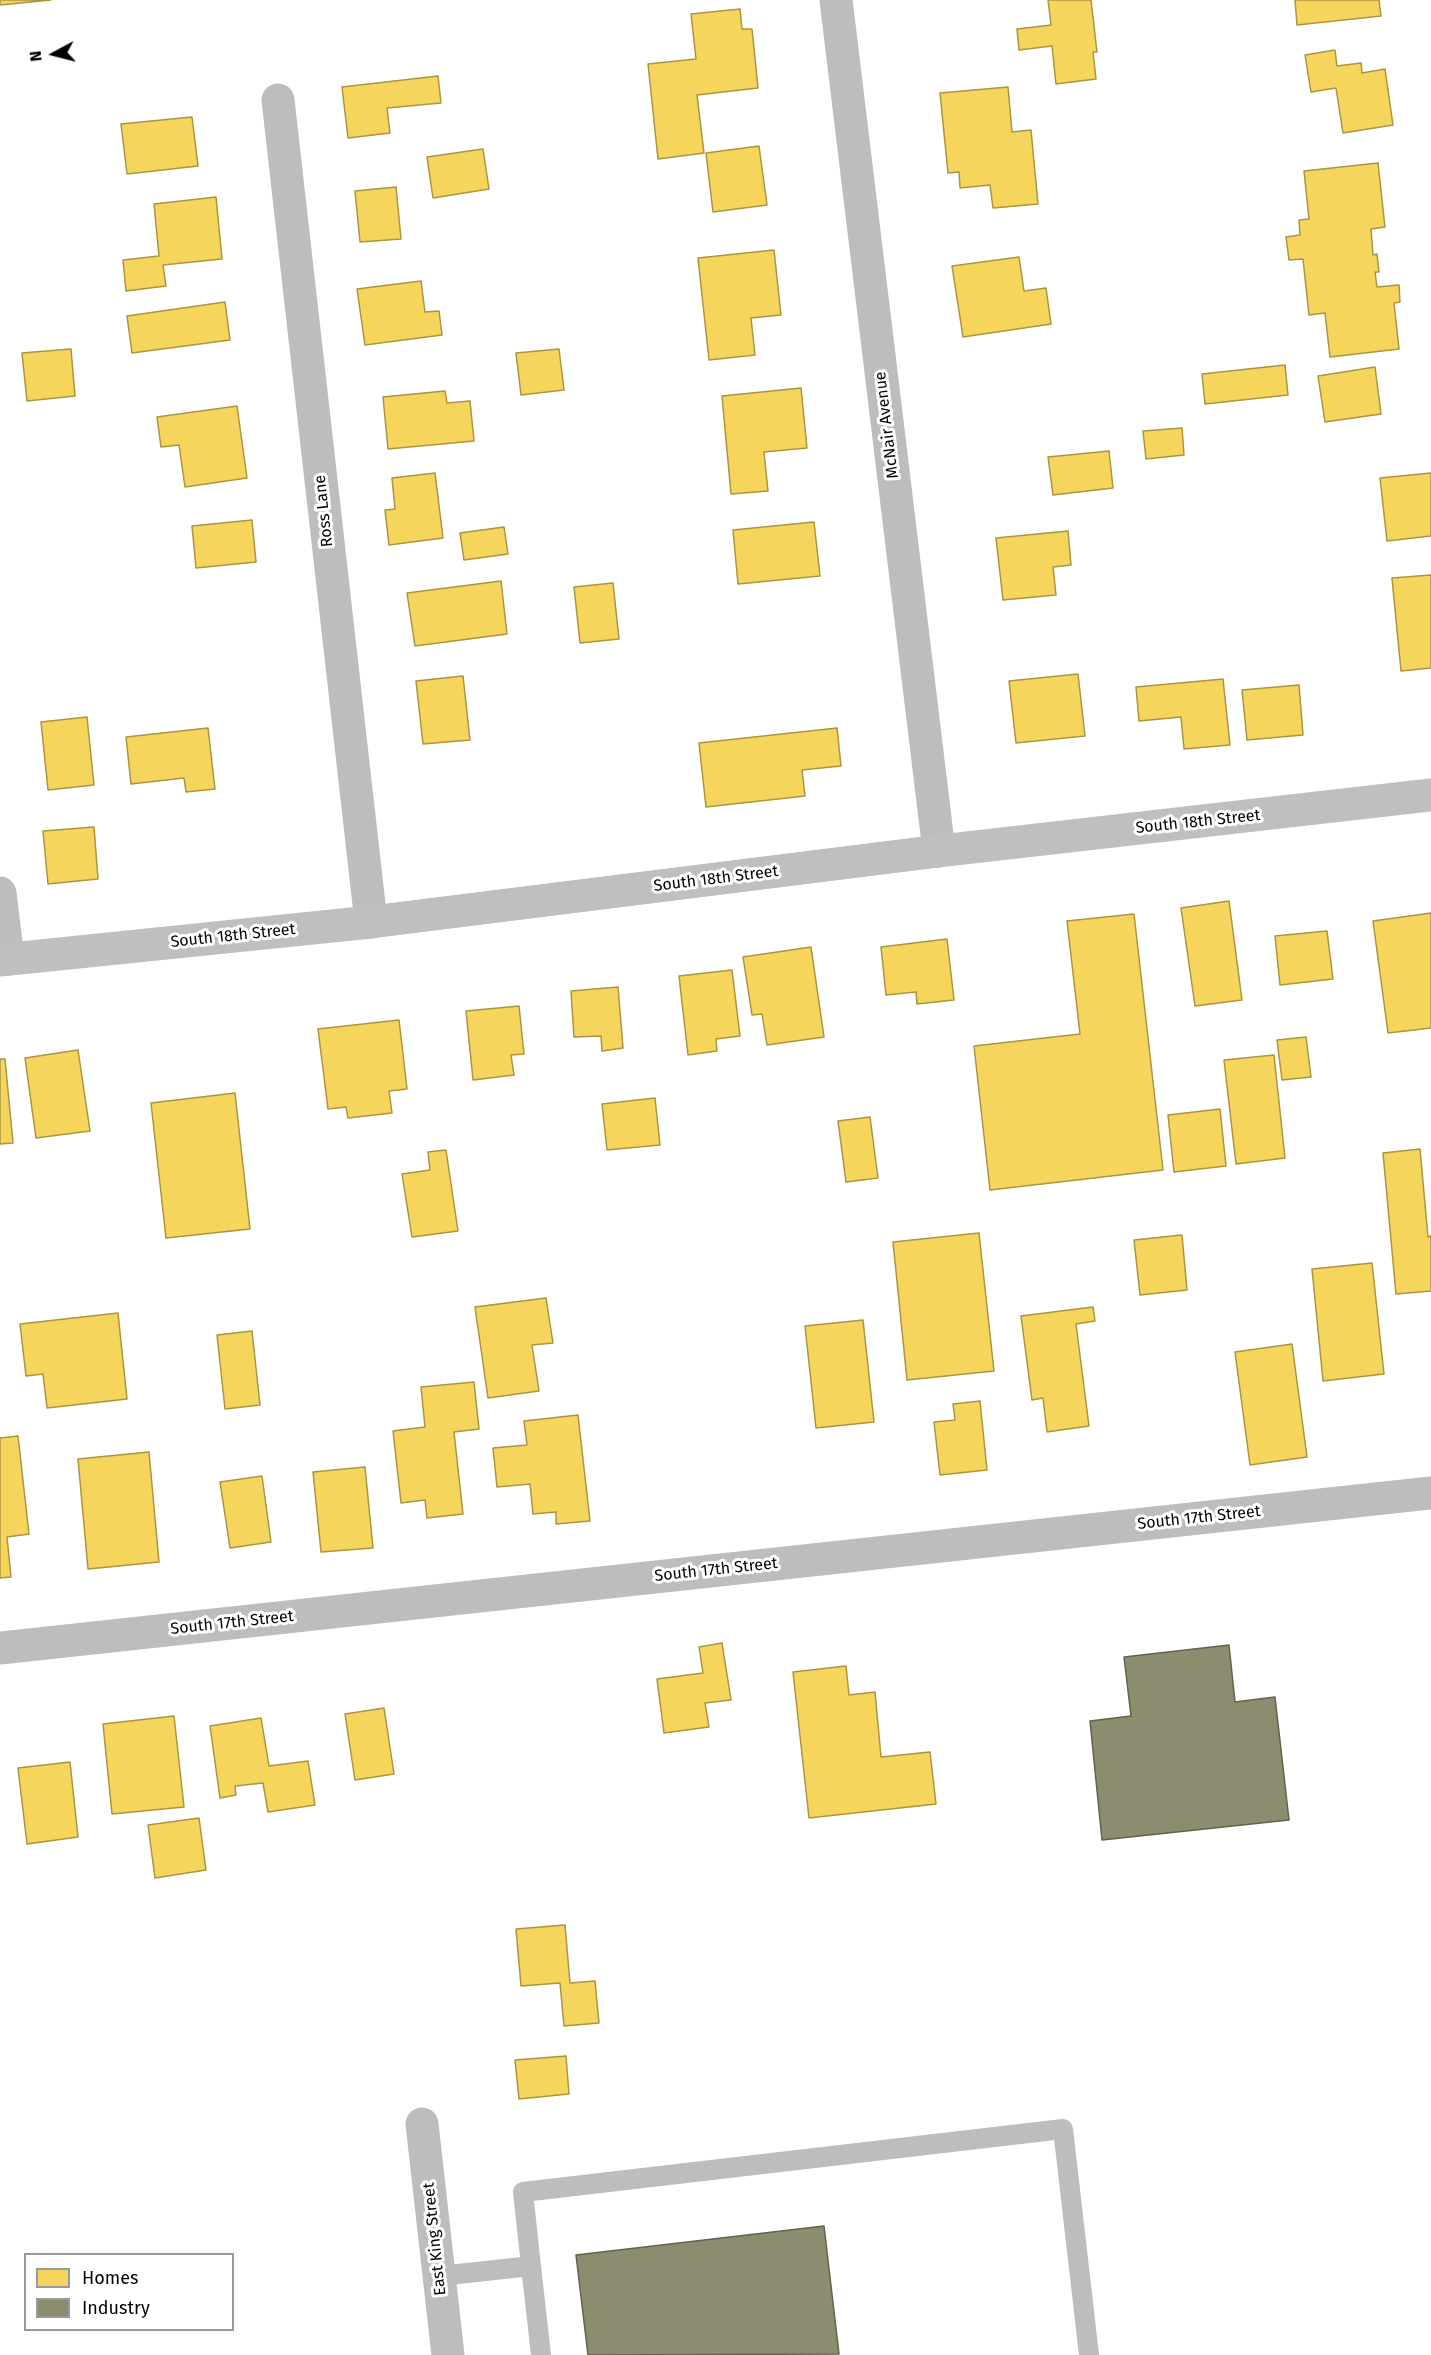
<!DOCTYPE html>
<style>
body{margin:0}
#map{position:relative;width:1431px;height:2355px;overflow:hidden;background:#fff;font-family:"Fira Sans",sans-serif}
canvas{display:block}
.legend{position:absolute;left:24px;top:2253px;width:210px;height:78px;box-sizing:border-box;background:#fff;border:2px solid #999;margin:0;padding:8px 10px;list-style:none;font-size:18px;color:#000}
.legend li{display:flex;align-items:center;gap:12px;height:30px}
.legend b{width:30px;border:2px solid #999}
.north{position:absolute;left:24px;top:24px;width:60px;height:60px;-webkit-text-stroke:4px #fff;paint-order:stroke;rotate:263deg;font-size:16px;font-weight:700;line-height:24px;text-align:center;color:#000}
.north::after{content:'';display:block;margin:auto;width:21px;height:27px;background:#000;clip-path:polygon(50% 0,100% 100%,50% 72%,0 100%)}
</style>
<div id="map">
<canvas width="1431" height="2355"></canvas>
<ul class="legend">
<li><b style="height:16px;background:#f6d55c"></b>Homes</li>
<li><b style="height:16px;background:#8c8c6e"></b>Industry</li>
</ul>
<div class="north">N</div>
</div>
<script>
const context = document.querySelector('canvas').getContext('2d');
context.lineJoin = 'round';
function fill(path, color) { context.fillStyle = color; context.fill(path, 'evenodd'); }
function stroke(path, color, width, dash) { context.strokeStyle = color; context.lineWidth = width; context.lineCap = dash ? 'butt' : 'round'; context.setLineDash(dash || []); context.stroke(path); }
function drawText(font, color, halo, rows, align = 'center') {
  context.font = font + ' "Fira Sans",sans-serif'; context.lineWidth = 6; context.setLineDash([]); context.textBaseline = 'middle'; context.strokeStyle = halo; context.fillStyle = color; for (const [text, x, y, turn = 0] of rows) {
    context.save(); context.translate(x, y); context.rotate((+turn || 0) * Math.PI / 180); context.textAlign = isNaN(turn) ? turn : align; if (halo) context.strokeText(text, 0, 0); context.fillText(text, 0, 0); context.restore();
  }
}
const homes = new Path2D(`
 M 0,0 L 51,0 L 0,5 Z
 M 1048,0 L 1091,0 L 1097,52 L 1093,52 L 1096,79 L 1056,84 L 1052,46 L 1019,50 L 1017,29 L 1051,25 Z
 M 1295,0 L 1379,0 L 1381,16 L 1297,25 Z
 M 740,9 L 742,29 L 752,29 L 758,88 L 697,95 L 704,153 L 658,159 L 648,64 L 696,59 L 691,14 Z
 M 1335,50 L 1337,66 L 1361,63 L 1362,73 L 1385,69 L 1393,125 L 1343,133 L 1336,88 L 1311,92 L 1305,55 Z
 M 438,76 L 441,103 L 387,108 L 390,133 L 348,138 L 342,87 Z
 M 1008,87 L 1012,132 L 1031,130 L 1038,204 L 993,208 L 990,185 L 960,188 L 959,172 L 948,173 L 940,93 Z
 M 192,117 L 198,166 L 127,174 L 121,124 Z
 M 759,146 L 767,205 L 713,212 L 706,153 Z
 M 483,149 L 489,189 L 433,198 L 427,157 Z
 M 1378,163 L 1385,227 L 1371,229 L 1373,255 L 1377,254 L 1379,272 L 1375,272 L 1377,287 L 1399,285 L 1400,302 L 1394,303 L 1399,349 L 1330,357 L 1325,313 L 1309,315 L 1303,259 L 1289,260 L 1286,237 L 1300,235 L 1299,220 L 1309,219 L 1304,171 Z
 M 396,187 L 401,239 L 360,242 L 355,191 Z
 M 216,197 L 222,259 L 163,265 L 166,286 L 126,291 L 123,260 L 159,256 L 154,204 Z
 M 774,250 L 781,315 L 751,318 L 755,355 L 709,360 L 698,258 Z
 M 1019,257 L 1024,291 L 1046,288 L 1051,324 L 963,337 L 952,266 Z
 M 421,281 L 425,312 L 439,311 L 442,335 L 365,345 L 357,289 Z
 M 225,302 L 230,340 L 132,353 L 127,316 Z
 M 71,349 L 75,396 L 27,401 L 22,353 Z
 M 559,349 L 564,390 L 521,395 L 516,353 Z
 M 1285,365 L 1288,395 L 1205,404 L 1202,374 Z
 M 1375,367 L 1381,414 L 1325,422 L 1318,376 Z
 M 801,388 L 807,448 L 764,452 L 768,491 L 731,494 L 722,396 Z
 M 445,391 L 447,403 L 470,401 L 474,441 L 388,449 L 383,397 Z
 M 237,406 L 247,478 L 185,487 L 179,445 L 161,447 L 157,417 Z
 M 1182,428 L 1184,455 L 1146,459 L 1143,431 Z
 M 1109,451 L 1113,488 L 1053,495 L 1048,457 Z
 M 435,473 L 443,538 L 389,545 L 385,510 L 395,509 L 392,478 Z
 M 1431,473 L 1431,536 L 1387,541 L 1380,478 Z
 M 252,520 L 256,562 L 196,568 L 192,526 Z
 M 814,522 L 820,576 L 738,584 L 733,530 Z
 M 504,527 L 508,554 L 464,560 L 460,533 Z
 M 1068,531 L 1071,565 L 1053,567 L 1056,595 L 1003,600 L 996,538 Z
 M 1431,575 L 1431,668 L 1401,671 L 1392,578 Z
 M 501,581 L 507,634 L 415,646 L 407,593 Z
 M 613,583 L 619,639 L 580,643 L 574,587 Z
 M 1078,674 L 1085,736 L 1016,743 L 1009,681 Z
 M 463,676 L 470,740 L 423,744 L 416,681 Z
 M 1223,679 L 1230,745 L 1184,749 L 1181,717 L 1139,721 L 1136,687 Z
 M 1299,685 L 1303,735 L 1247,740 L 1242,690 Z
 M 87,717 L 94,785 L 48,790 L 41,722 Z
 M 208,728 L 215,789 L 186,792 L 184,778 L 131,784 L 126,737 Z
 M 837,728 L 841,766 L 802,770 L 805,796 L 706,807 L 699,743 Z
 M 94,827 L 98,879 L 48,884 L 43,831 Z
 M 1229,901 L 1242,1000 L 1195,1006 L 1181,908 Z
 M 1431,913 L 1431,1028 L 1388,1033 L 1373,921 Z
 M 1134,914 L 1163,1170 L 990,1190 L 974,1046 L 1080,1034 L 1067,921 Z
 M 1327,931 L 1333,979 L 1280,985 L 1275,936 Z
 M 947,939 L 954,1000 L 917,1004 L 916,992 L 886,995 L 881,947 Z
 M 811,947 L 824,1037 L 767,1045 L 762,1014 L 752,1015 L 743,957 Z
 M 732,970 L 740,1036 L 716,1039 L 717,1051 L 688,1055 L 679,976 Z
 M 618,987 L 623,1048 L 602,1051 L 601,1036 L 574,1037 L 571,991 Z
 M 519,1006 L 524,1054 L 511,1055 L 514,1075 L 473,1080 L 466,1011 Z
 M 399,1020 L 407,1089 L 389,1091 L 392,1113 L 348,1118 L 346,1107 L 328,1109 L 318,1029 Z
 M 1306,1037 L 1311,1077 L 1282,1080 L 1277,1040 Z
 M 78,1050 L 90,1131 L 36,1138 L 25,1058 Z
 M 1274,1055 L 1285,1158 L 1236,1164 L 1224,1060 Z
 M 0,1059 L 5,1059 L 13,1143 L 0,1144 Z
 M 235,1093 L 250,1229 L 166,1238 L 151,1103 Z
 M 655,1098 L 660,1145 L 607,1150 L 602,1104 Z
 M 1220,1109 L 1226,1166 L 1174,1172 L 1168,1115 Z
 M 870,1117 L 878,1178 L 846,1182 L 838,1121 Z
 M 1420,1149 L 1428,1237 L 1431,1236 L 1431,1291 L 1396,1294 L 1383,1153 Z
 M 446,1150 L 458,1231 L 412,1237 L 402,1174 L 430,1170 L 428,1152 Z
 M 979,1233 L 994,1371 L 907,1380 L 893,1242 Z
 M 1182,1235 L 1187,1290 L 1140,1295 L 1134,1240 Z
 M 1372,1263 L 1384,1374 L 1323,1381 L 1312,1269 Z
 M 546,1298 L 553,1343 L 532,1345 L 539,1391 L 488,1398 L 475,1307 Z
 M 1093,1307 L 1095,1321 L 1076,1324 L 1089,1426 L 1047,1432 L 1043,1398 L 1032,1400 L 1021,1316 Z
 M 118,1313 L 127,1399 L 47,1408 L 43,1374 L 26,1376 L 20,1324 Z
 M 863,1320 L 874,1422 L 816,1428 L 805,1326 Z
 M 252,1331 L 260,1405 L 225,1409 L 217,1335 Z
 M 1292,1344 L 1307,1457 L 1250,1465 L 1235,1352 Z
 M 474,1382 L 479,1429 L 454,1432 L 463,1514 L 427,1518 L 425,1500 L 401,1503 L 393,1431 L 425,1427 L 421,1387 Z
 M 980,1401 L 987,1470 L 940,1475 L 934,1422 L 955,1420 L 953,1404 Z
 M 578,1415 L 590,1521 L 556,1524 L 556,1512 L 533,1514 L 530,1484 L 497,1487 L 493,1448 L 527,1445 L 524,1421 Z
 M 18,1436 L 29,1534 L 7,1537 L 11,1577 L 0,1578 L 0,1438 Z
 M 149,1452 L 159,1562 L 88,1569 L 78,1459 Z
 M 365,1467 L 373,1548 L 321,1552 L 313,1472 Z
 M 262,1476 L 271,1542 L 230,1548 L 220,1482 Z
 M 722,1643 L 731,1700 L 705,1703 L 709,1727 L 664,1733 L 657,1679 L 703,1673 L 699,1647 Z
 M 846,1666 L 849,1695 L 875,1692 L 881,1757 L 930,1752 L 936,1804 L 809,1818 L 793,1672 Z
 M 384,1708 L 394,1774 L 355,1780 L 345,1714 Z
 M 174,1716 L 184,1807 L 112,1814 L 103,1724 Z
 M 261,1718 L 269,1766 L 308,1761 L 315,1805 L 268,1812 L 263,1783 L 235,1786 L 236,1795 L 220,1798 L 210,1726 Z
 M 70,1762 L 78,1837 L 27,1844 L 18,1768 Z
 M 199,1818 L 206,1870 L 155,1878 L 148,1825 Z
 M 565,1925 L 570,1983 L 595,1981 L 599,2023 L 564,2026 L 560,1983 L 521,1986 L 516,1929 Z
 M 566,2056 L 569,2094 L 519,2099 L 515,2060 Z`);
fill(homes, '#f6d55c');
stroke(homes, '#ac9540', 1.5);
const industry = new Path2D(`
 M 1229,1645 L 1235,1702 L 1275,1697 L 1289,1820 L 1102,1840 L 1090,1721 L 1131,1716 L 1124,1657 Z
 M 824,2226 L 839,2354 L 588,2355 L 576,2255 Z`);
fill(industry, '#8c8c6e');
stroke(industry, '#62624d', 1.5);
stroke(new Path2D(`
 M 531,2266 L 523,2192 L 1063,2129 L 1089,2355
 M 440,2276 L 531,2266 L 541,2355`), '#bdbdbd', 20);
stroke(new Path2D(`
 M 836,0 L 939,851
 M 278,100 L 371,922
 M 0,893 L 8,959
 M 0,1648 L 1431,1493
 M 422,2124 L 448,2355`), '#bdbdbd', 33);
stroke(new Path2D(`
 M 0,960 L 371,922 L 939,851 L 1431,795`), '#bfbfbf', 33);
drawText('16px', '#000', '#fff', [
 ["McNair Avenue",887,425,-97],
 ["Ross Lane",324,511,-96],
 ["South 18th Street",1198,822,-6],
 ["South 18th Street",716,879,-7],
 ["South 18th Street",233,936,-6],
 ["South 17th Street",1199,1518,-6],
 ["South 17th Street",716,1570,-6],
 ["South 17th Street",232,1623,-6],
 ["East King Street",435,2239,-96]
]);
</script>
